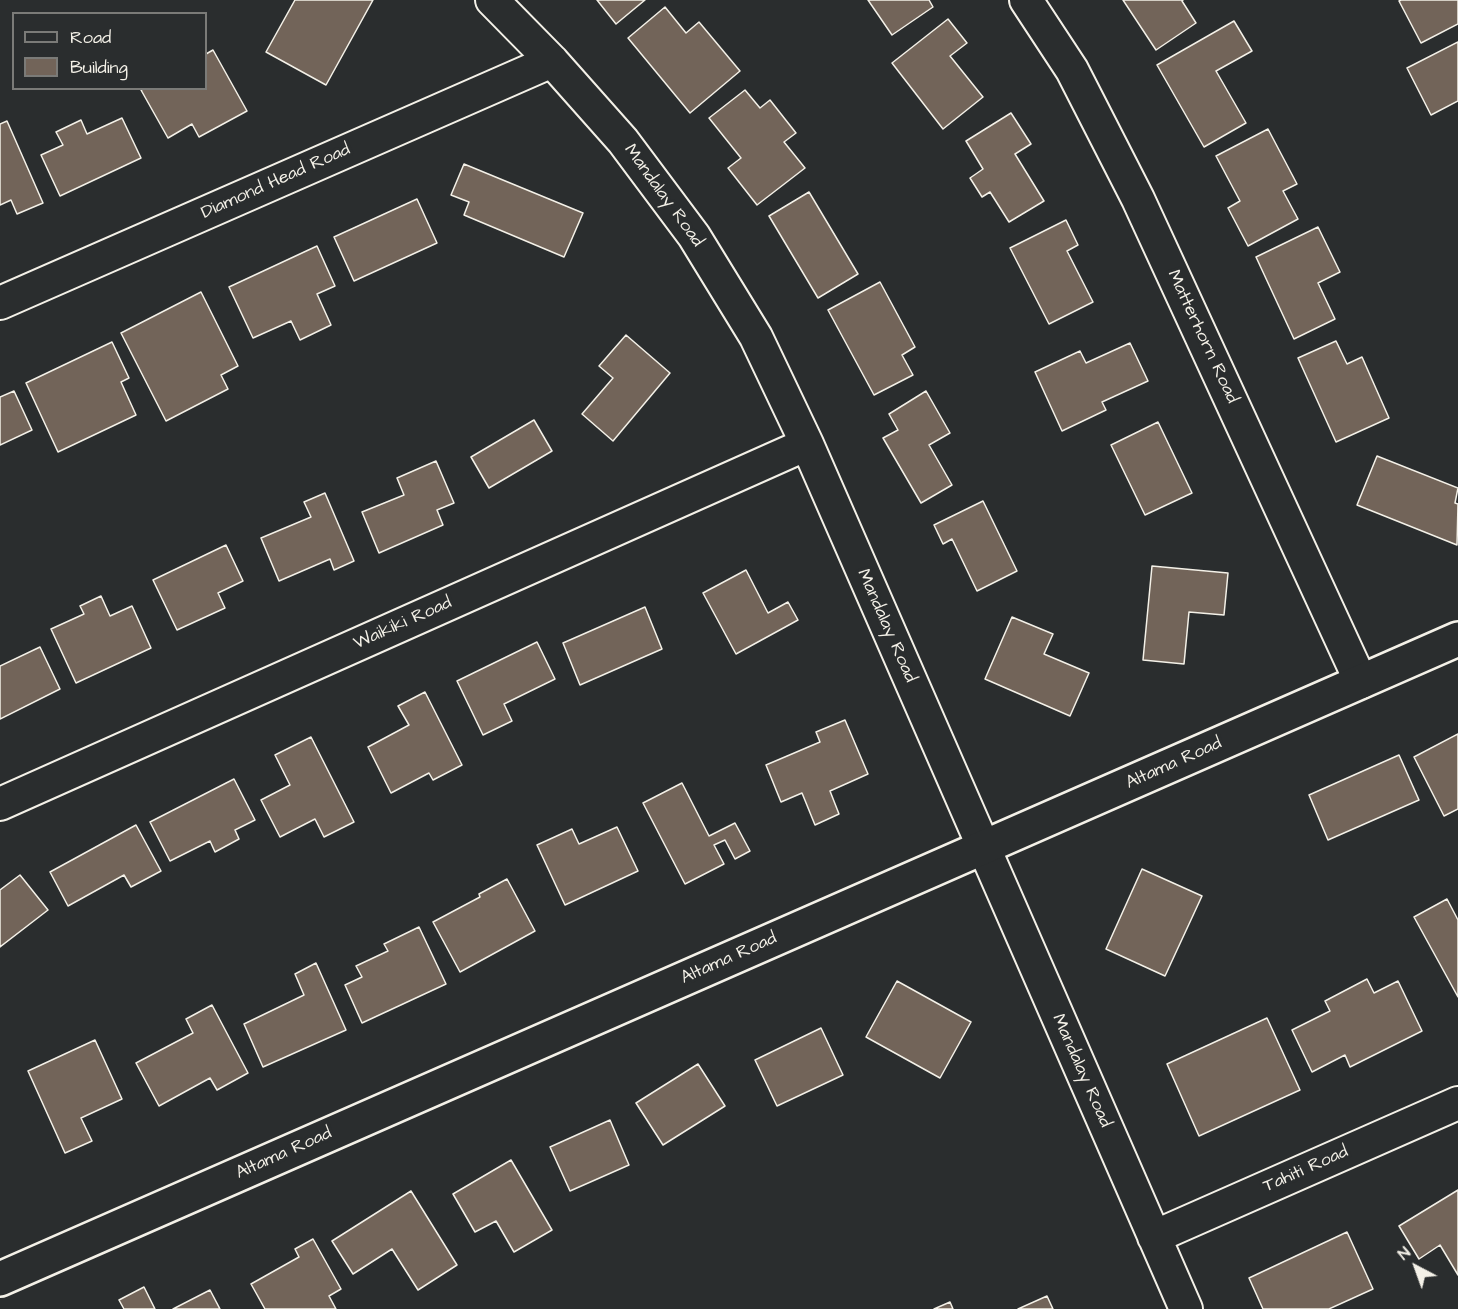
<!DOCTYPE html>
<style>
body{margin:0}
#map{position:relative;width:1458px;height:1309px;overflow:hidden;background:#2a2d2e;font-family:"Architects Daughter",sans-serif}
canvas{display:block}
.legend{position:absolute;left:12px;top:12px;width:195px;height:78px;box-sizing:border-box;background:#2a2d2e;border:2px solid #7b7b78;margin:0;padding:8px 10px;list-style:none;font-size:18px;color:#f4f1e8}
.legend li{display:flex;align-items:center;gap:12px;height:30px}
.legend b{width:30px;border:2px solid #7b7b78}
.north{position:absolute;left:1386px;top:1237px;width:60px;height:60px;-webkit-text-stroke:4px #2a2d2e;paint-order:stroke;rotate:319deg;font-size:16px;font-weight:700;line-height:24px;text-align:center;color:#f4f1e8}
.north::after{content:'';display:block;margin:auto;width:21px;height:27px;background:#f4f1e8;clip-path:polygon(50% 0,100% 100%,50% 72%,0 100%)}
</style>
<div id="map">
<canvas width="1458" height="1309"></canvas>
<ul class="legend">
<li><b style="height:8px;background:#2a2d2e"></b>Road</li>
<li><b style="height:16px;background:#726459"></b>Building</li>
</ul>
<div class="north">N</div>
</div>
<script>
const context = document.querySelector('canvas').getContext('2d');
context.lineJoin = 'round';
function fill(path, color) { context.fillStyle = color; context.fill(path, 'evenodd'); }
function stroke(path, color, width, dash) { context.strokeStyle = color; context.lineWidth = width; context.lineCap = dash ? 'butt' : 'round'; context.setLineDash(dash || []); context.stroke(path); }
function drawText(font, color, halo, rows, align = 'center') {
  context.font = font + ' "Architects Daughter",sans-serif'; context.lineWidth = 6; context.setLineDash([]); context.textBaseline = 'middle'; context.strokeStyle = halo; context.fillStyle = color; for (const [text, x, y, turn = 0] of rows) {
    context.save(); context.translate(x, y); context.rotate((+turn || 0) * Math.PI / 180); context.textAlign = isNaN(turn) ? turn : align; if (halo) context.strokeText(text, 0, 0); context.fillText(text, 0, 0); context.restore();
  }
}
const building = new Path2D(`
 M 295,0 L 373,0 L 326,85 L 266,52 Z
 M 597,0 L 645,0 L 616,24 Z
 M 868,0 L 929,0 L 933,7 L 892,35 Z
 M 1123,0 L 1183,0 L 1182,1 L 1196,23 L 1156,50 Z
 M 1401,0 L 1458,0 L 1458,24 L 1421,43 L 1399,1 Z
 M 665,7 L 686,33 L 699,22 L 740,71 L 690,113 L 628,38 Z
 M 948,19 L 967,43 L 950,56 L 983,97 L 943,129 L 892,63 Z
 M 1234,21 L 1252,51 L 1216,71 L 1246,123 L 1204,147 L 1157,65 Z
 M 1458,42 L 1458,101 L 1431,115 L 1407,68 Z
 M 213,50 L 247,111 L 199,137 L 192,124 L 168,138 L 141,90 L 145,88 L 206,88 L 206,54 Z
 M 745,90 L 760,108 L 770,100 L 796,133 L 784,142 L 805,168 L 757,205 L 728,168 L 741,158 L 709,118 Z
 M 1011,113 L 1031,144 L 1015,154 L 1044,201 L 1009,222 L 990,192 L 982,197 L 970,178 L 983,169 L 966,141 Z
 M 122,118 L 141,158 L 60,196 L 41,155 L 63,145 L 56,132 L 81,120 L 87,134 Z
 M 7,121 L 43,203 L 17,214 L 11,200 L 0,205 L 0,124 Z
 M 1268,129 L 1297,184 L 1283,191 L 1298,219 L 1248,246 L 1228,208 L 1240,201 L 1216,156 Z
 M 464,164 L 583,213 L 564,257 L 464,215 L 469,202 L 451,195 Z
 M 809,192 L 858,274 L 818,298 L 769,216 Z
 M 417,199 L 437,243 L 354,281 L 334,237 Z
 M 1066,220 L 1078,245 L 1067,251 L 1093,302 L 1049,324 L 1010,248 Z
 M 1318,227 L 1340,272 L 1318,283 L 1335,319 L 1294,339 L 1256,257 Z
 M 317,246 L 335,286 L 317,294 L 331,325 L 300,340 L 291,321 L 253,338 L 229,287 Z
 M 880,282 L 915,347 L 902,355 L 913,375 L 874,395 L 828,310 Z
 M 201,292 L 238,366 L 221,375 L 228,389 L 166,421 L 121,333 Z
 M 626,335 L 670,373 L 613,441 L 582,414 L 613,378 L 599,366 Z
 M 1336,341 L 1347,364 L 1362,357 L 1389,418 L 1336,442 L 1298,358 Z
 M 112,342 L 129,378 L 121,382 L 136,415 L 58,452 L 26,383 Z
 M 1130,343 L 1148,381 L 1102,402 L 1106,410 L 1062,431 L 1035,372 L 1080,351 L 1086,363 Z
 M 14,391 L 32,430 L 0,445 L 0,397 Z
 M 926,391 L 950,433 L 929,445 L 952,485 L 921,503 L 883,438 L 898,430 L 889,414 Z
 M 534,420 L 552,451 L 489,488 L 471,457 Z
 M 1158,422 L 1192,493 L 1145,515 L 1111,445 Z
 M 1377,456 L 1458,488 L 1455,503 L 1458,504 L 1457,545 L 1357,505 Z
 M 436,461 L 454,503 L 437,510 L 443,525 L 379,553 L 362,512 L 404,495 L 397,478 Z
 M 325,493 L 354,561 L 334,570 L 330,559 L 279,581 L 261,538 L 311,517 L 304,502 Z
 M 983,501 L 1017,571 L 977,591 L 952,539 L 943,544 L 934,525 Z
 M 226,545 L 243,581 L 218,593 L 225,608 L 177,630 L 153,580 Z
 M 1152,566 L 1228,573 L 1224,615 L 1189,612 L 1184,664 L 1143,660 Z
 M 746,570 L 768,613 L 788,602 L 798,620 L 736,654 L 703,593 Z
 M 101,596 L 110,616 L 132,606 L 151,648 L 76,683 L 51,629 L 84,614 L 80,606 Z
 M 645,607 L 662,649 L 580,685 L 563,643 Z
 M 1012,617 L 1053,634 L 1044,654 L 1089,673 L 1070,716 L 985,679 Z
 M 537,642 L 555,679 L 504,704 L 512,721 L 483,735 L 457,681 Z
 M 40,647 L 60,689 L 0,719 L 0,666 Z
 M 425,692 L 462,765 L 433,780 L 429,773 L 391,793 L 368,747 L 409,725 L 398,706 Z
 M 845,720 L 868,774 L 830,791 L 839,814 L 815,825 L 802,793 L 781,802 L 766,765 L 820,742 L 816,732 Z
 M 1458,734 L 1458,809 L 1444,816 L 1414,757 Z
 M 311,737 L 354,822 L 324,837 L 315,819 L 280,837 L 261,800 L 290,785 L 275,755 Z
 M 1399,755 L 1419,800 L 1328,840 L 1309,795 Z
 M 234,779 L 255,820 L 235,830 L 239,839 L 215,852 L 210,841 L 170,861 L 150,822 Z
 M 682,783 L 709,836 L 735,823 L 750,851 L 735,859 L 725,840 L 714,845 L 724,864 L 685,884 L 643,803 Z
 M 136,825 L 161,871 L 131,887 L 124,875 L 68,906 L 50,872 Z
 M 617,827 L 638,871 L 565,905 L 537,845 L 572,829 L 579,844 Z
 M 1142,869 L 1202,896 L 1165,976 L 1106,949 Z
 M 20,875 L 48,910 L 0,947 L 0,890 Z
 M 507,879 L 535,931 L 460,972 L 433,922 L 480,897 L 479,894 Z
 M 1447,899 L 1458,920 L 1458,997 L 1414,917 Z
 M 419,927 L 446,984 L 362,1023 L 345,985 L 362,977 L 356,966 L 388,951 L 384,944 Z
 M 316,963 L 346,1030 L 263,1067 L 244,1024 L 304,995 L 295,974 Z
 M 1367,979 L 1374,993 L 1398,981 L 1422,1031 L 1350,1067 L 1345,1055 L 1312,1072 L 1292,1030 L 1330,1011 L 1325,1001 Z
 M 897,981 L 971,1022 L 940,1078 L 866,1037 Z
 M 212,1005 L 248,1073 L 217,1090 L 210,1078 L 159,1106 L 136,1063 L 193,1033 L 186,1019 Z
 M 1267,1018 L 1300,1090 L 1199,1136 L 1167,1064 Z
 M 821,1028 L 843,1075 L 777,1106 L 755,1060 Z
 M 95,1040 L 122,1099 L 81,1118 L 92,1141 L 65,1153 L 28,1071 Z
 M 698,1064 L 725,1106 L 663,1145 L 636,1103 Z
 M 610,1120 L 629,1165 L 570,1191 L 550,1147 Z
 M 511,1160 L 552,1230 L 514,1252 L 496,1221 L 475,1232 L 453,1194 Z
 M 1458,1190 L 1458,1275 L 1440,1245 L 1419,1259 L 1399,1226 Z
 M 411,1191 L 457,1265 L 418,1290 L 392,1249 L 353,1274 L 332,1241 Z
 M 1347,1232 L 1373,1289 L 1329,1309 L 1263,1309 L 1249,1278 Z
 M 313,1239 L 341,1289 L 329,1296 L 336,1309 L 265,1309 L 251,1284 L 299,1257 L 295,1249 Z
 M 144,1287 L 155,1309 L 124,1309 L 119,1300 Z
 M 210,1290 L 220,1309 L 173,1309 Z
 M 1047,1296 L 1053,1309 L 1018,1309 Z
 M 950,1302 L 953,1309 L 934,1309 Z`);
fill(building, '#726459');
stroke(building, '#f4f1e8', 1.5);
const street = new Path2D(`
 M 492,0 L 552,61 L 623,141 L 694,236 L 756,337 L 807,444 L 1186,1309
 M 1026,0 L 1072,70 L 1138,199 L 1361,682
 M 0,303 L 552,61
 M 0,804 L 807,444
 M 1154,1237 L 1458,1103`);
const secondary = new Path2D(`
 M 0,1279 L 1458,639`);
stroke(street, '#f4f1e8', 36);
stroke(secondary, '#f4f1e8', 38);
stroke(street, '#2a2d2e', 32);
stroke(secondary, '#2a2d2e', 33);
drawText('18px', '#f4f1e8', '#2a2d2e', [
 ["Diamond Head Road",276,182,-24],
 ["Mandalay Road",663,196,54],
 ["Matterhorn Road",1202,337,65],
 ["Waikiki Road",403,624,-24],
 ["Mandalay Road",886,626,66],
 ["Altama Road",1174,764,-24],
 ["Altama Road",729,959,-24],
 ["Mandalay Road",1081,1071,66],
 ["Altama Road",284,1154,-24],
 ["Tahiti Road",1306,1170,-24]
]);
</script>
